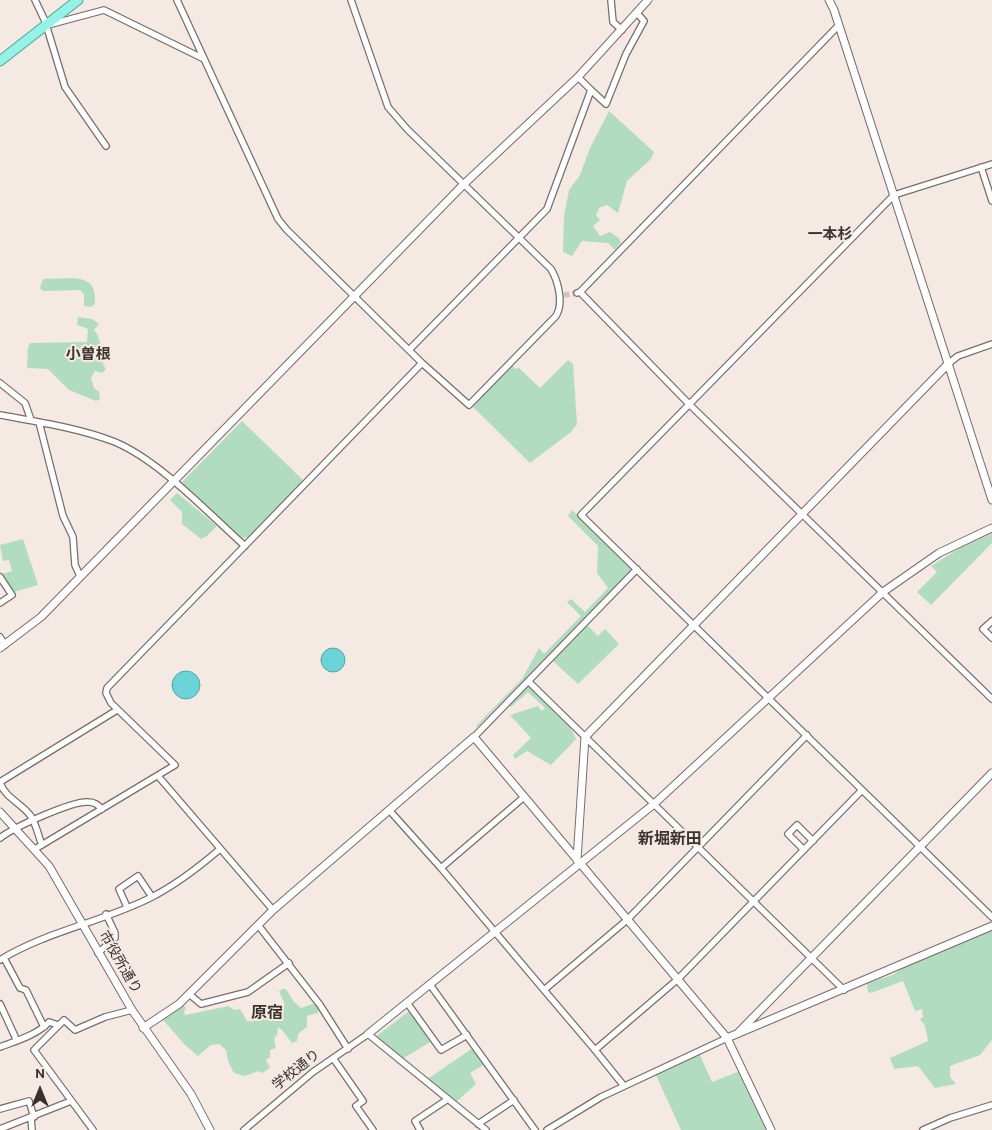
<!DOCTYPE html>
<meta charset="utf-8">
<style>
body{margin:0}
#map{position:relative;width:992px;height:1130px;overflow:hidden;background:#f5e9e4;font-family:Overpass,sans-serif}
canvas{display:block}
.north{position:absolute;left:15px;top:1065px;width:50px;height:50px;-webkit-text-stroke:4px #f5e9e4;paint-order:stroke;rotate:0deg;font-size:14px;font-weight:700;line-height:20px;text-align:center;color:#373230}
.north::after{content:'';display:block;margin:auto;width:18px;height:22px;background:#373230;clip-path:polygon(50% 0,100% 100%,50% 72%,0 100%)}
</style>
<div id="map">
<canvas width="992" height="1130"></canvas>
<div class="north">N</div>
</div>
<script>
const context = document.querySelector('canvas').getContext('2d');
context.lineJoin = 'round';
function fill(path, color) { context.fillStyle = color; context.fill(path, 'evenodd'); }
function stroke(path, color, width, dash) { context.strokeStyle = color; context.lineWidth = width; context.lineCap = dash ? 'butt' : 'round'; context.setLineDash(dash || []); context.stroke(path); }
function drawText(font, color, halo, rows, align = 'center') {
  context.font = font + ' Overpass,"Noto Sans JP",sans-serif'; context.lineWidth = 4; context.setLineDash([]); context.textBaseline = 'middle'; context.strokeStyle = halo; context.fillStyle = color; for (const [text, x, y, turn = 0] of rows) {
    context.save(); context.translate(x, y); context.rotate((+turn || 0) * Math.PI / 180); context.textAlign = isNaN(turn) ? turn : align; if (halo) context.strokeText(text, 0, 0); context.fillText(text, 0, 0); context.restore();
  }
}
fill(new Path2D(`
 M 609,111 L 654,152 L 651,159 L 627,181 L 618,213 L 607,205 L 599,208 L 596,215 L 600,220 L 593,226 L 600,236 L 610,232 L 619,238 L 621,243 L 615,250 L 608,243 L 582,241 L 572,256 L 563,252 L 564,216 L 569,190 L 580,175 L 590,148 Z
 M 71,278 C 90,279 96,285 95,304 L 91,307 L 84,306 L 84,294 L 80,290 L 43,291 L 40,288 L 43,279 Z
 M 78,317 L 92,319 L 99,324 L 94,330 C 106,345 97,357 106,369 L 102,373 L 95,371 L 91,378 L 94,388 L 99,392 L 100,399 L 96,401 L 69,390 L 48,369 L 27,368 L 28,347 L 30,343 L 87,342 L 88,329 L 77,325 Z
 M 568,360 L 573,364 L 577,424 L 571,432 L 530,463 L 471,405 L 512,365 L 515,369 L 519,368 L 540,388 Z
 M 242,421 L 304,481 L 250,537 L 242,538 L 179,485 Z
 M 177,493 L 217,526 L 207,536 L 201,539 L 182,524 L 182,512 L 170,500 Z
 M 572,510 L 632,569 L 632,571 L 477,727 L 476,726 L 522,679 L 539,648 L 544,654 L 581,616 L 567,602 L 571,599 L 585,612 L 608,588 L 597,573 L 598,546 L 568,516 Z
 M 992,534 L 992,543 L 931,605 L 917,592 L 937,572 L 931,566 L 960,548 Z
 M 23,539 L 38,585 L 14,592 L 1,574 L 12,571 L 9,560 L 3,561 L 0,545 Z
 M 587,625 L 598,636 L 605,629 L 619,644 L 578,684 L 553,661 Z
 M 529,685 L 568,723 L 576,739 L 551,765 L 527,751 L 515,759 L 513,755 L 531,738 L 510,715 L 538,706 L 542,711 L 545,708 L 528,692 L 511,707 L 509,705 Z
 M 992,931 L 992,1040 L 980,1055 L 950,1066 L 950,1077 L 956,1084 L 935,1088 L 918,1066 L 894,1069 L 890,1058 L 928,1041 L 925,1026 L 920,1019 L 923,1017 L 922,1009 L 915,1011 L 903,981 L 871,993 L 868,992 L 867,983 L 893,975 L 902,968 Z
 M 283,989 L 286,989 L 294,1002 L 301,1008 L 315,1003 L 319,1008 L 318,1013 L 307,1016 L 307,1027 L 298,1034 L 297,1041 L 292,1043 L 282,1030 L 278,1027 L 277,1035 L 274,1038 L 276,1048 L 270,1050 L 270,1057 L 266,1060 L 270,1068 L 262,1073 L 259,1071 L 245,1076 L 234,1073 L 228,1061 L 226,1050 L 219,1044 L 211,1045 L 198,1056 L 184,1044 L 163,1020 L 163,1017 L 182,1004 L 186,1008 L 184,1011 L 185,1015 L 229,1006 L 234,1010 L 240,1009 L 247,1021 C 259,1023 277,1014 285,1005 L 279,991 Z
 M 409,1011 L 432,1041 L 402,1059 L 374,1038 Z
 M 473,1048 L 485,1064 L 470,1073 L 476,1084 L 455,1103 L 426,1080 Z
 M 699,1053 L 712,1082 L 740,1071 L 768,1130 L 681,1130 L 655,1073 Z`), '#b1dcc0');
const water = new Path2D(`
 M321 660a12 12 0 1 1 24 0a12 12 0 1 1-24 0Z
 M172 685a14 14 0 1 1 28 0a14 14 0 1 1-28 0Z`);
fill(water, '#6bd4d8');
stroke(water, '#5ba3a6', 1);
stroke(new Path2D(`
 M 564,295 L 577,293`), '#cfc4c0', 5.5, [5.5, 3]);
const minor = new Path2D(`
 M 35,0 L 45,21 L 65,87 L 106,146
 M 351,0 L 388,107 L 407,129 L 551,269 C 558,281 564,303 556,316 L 469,405 L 422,363
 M 611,0 L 613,22 L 622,30
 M 48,25 L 104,10 L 204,59
 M 591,90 L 606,104 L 626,54 L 644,21 L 637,13
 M 992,164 L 894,195 L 581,515 L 992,917
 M 981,167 L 992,201
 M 580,292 L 689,404 L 992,699
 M 577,293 L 580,292 L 839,25
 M 409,350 L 547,209 L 591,90 L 578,77
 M 949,363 L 958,356 L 992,344
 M 0,383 L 25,403 L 31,420
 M 0,415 C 38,422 79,428 115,442 C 160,461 208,513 245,546
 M 39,422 L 63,516 L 73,537 L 75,565 L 80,576
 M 0,577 L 12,595 L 0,603
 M 992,621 L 983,629 L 992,638
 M 0,637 L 5,645
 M 528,681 L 844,990
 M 474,737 L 637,569
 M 158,776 L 273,910
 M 0,782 L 117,710
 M 0,782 C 4,797 21,803 30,815 C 36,823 38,835 42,845
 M 524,797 L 441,868 L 544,990 L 627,920 L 807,735
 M 390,811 L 441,868
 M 0,838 C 14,827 72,801 88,802 C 95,802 98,805 102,809
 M 35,849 L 175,765 L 111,703 L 106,693 L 107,688 L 422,363 L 287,230 L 278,219 L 177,0
 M 804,850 L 788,834 L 797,825 L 813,841
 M 127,907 L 119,889 L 138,876 L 152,897
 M 258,925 L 320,1005 L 348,1049
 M 98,953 L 115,938 L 115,933 L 106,914
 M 4,958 L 20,988 L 26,990 L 44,1027
 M 0,960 C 47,931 103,922 152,897 C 177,884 199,867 220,849
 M 431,986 L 535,1130
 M 544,990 L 595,1050 L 678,979 L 862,790
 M 189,994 L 201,1004 L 248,992 L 289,963
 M 0,1004 L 17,1041
 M 408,1004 L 441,1050 L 467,1035
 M 0,1047 C 16,1041 37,1035 49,1022 L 58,1025
 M 595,1050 L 624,1086
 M 333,1058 L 363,1101 L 356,1106 L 373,1130
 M 0,1109 L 29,1101 L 34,1117
 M 31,1118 L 32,1130
 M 478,1124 L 514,1100
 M 0,1129 L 71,1101
 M 93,1130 L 34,1050 L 64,1020 L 75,1030 L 105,1017 L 132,1010
 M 244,1130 L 313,1072 L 368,1034 L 486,1130
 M 420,1130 L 415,1121 L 448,1099
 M 547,1130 L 601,1097 L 727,1038
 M 923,1130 L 950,1118 L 992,1105`);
const tertiary = new Path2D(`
 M 829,0 L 834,10 L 992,500
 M 0,648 L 41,617 L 464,184 L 578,77 L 648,0
 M 0,812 L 49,866 L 132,1010 L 191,1094 L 210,1130
 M 577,860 L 585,737 L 949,363
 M 143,1028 L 179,1004 L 273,910 L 474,737 L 727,1038 L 771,1130
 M 738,1033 L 992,773
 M 368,1034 L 654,804 L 883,592 L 939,553 L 992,528
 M 727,1038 L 992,926`);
const primary = new Path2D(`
 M 0,61 L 78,0`);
stroke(minor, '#786d69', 8);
stroke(tertiary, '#786d69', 9);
stroke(primary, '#47a89d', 11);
stroke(minor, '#fff', 5.5);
stroke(tertiary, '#fff', 7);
stroke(primary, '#96f1e7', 9);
drawText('14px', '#373230', '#f5e9e4', [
 ["市役所通り",119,963,60],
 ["学校通り",297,1071,-38]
]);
drawText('bold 15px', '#3d3430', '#f5e9e4', [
 ["一本杉",830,236],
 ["小曽根",88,356]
]);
drawText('bold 16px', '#3d3430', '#f5e9e4', [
 ["新堀新田",670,841],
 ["原宿",267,1015]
]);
</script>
